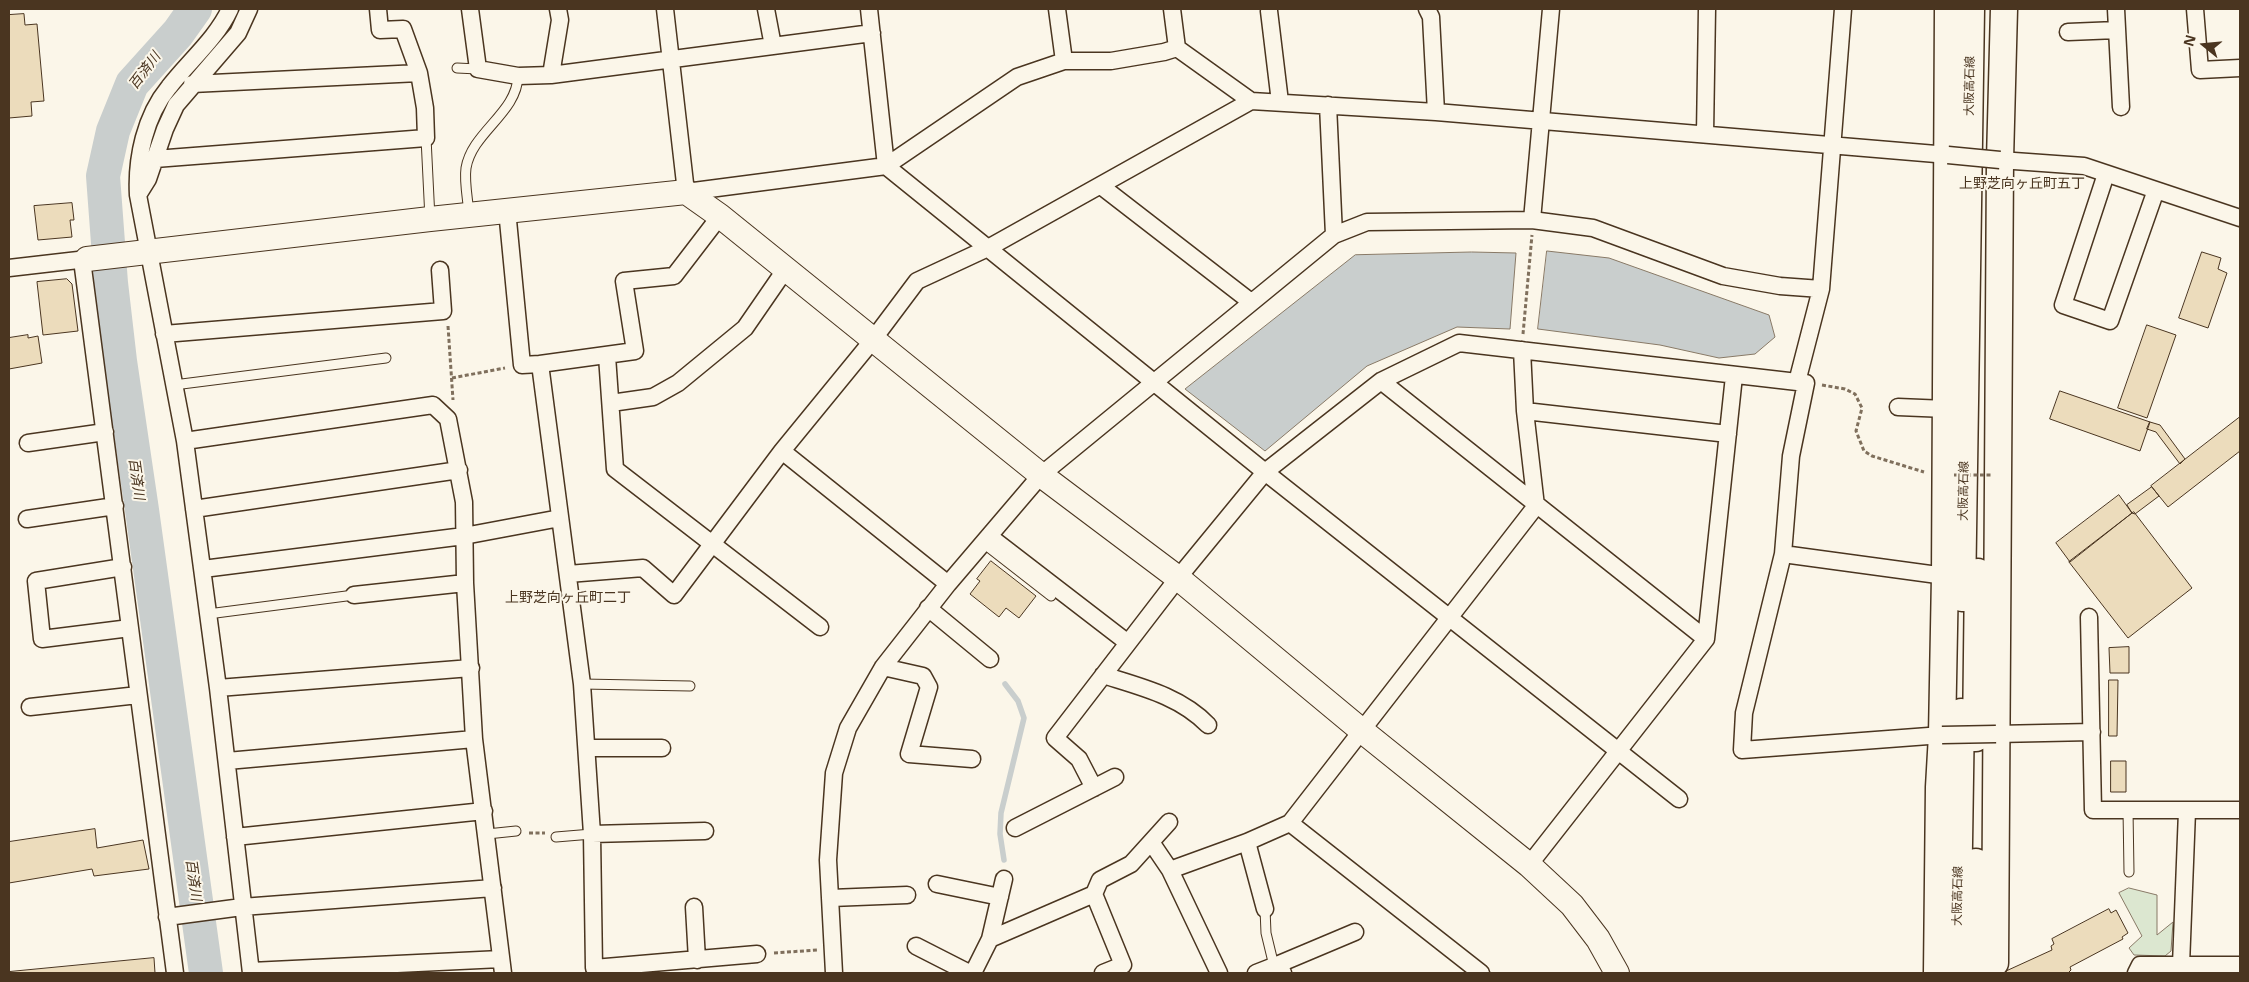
<!DOCTYPE html>
<meta charset="utf-8">
<style>
body{margin:0}
#map{position:relative;width:2249px;height:982px;overflow:hidden;background:#fbf6e9;font-family:"Noto Sans",sans-serif}
canvas{display:block}
.frame{position:absolute;inset:0;border:10px solid #4a3520;pointer-events:none}
.north{position:absolute;left:2179px;top:20px;width:50px;height:50px;-webkit-text-stroke:4px #fbf6e9;paint-order:stroke;rotate:287deg;font-size:14px;font-weight:700;line-height:20px;text-align:center;color:#4a3520}
.north::after{content:'';display:block;margin:auto;width:18px;height:22px;background:#4a3520;clip-path:polygon(50% 0,100% 100%,50% 72%,0 100%)}
</style>
<div id="map">
<canvas width="2249" height="982"></canvas>
<div class="frame"></div>
<div class="north">N</div>
</div>
<script>
const context = document.querySelector('canvas').getContext('2d');
context.lineJoin = 'round';
function fill(path, color) { context.fillStyle = color; context.fill(path, 'evenodd'); }
function stroke(path, color, width, dash) { context.strokeStyle = color; context.lineWidth = width; context.lineCap = dash ? 'butt' : 'round'; context.setLineDash(dash || []); context.stroke(path); }
function drawText(font, color, halo, rows, align = 'center') {
  context.font = font + ' "Noto Sans","Noto Sans JP",sans-serif'; context.lineWidth = 4; context.setLineDash([]); context.textBaseline = 'middle'; context.strokeStyle = halo; context.fillStyle = color; for (const [text, x, y, turn = 0] of rows) {
    context.save(); context.translate(x, y); context.rotate((+turn || 0) * Math.PI / 180); context.textAlign = isNaN(turn) ? turn : align; if (halo) context.strokeText(text, 0, 0); context.fillText(text, 0, 0); context.restore();
  }
}
const green = new Path2D(`
 M 2129,888 L 2157,895 L 2157,935 L 2173,922 L 2171,951 L 2165,956 L 2134,955 L 2129,948 L 2142,936 L 2119,893 Z`);
fill(green, '#dce7d0');
stroke(green, '#887966', 1);
const water = new Path2D(`
 M 1547,251 L 1609,258 L 1769,315 L 1775,337 L 1755,354 L 1719,358 L 1660,345 L 1538,329 Z
 M 1472,252 L 1516,253 L 1510,329 L 1457,327 L 1367,366 L 1265,451 L 1185,389 L 1355,255 Z`);
fill(water, '#c9cecd');
stroke(water, '#887966', 1);
stroke(new Path2D(`
 M 1004,860 L 1000,834 L 1001,813 L 1024,718 L 1018,701 L 1005,684`), '#c9cecd', 5.5);
stroke(new Path2D(`
 M 195,9 L 178,33 L 132,84 L 113,131 L 103,176 L 111,283 L 120,361 L 142,510 L 206,973`), '#c9cecd', 34);
const building = new Path2D(`
 M 24,14 L 25,25 L 37,24 L 44,101 L 31,102 L 32,116 L 9,118 L 9,15 Z
 M 72,203 L 74,220 L 70,220 L 72,237 L 38,240 L 34,206 Z
 M 2202,252 L 2221,258 L 2218,269 L 2227,273 L 2208,328 L 2179,318 Z
 M 67,279 L 72,284 L 78,331 L 43,335 L 37,282 Z
 M 2147,325 L 2176,335 L 2147,418 L 2118,408 Z
 M 28,335 L 28,338 L 38,336 L 42,363 L 9,369 L 9,338 Z
 M 2060,391 L 2150,422 L 2140,451 L 2050,419 Z
 M 2240,417 L 2240,451 L 2168,507 L 2151,486 Z
 M 2150,422 L 2160,425 L 2185,459 L 2180,464 L 2156,432 L 2147,429 Z
 M 2152,487 L 2159,496 L 2135,514 L 2132,513 L 2127,505 Z
 M 2119,495 L 2132,513 L 2070,562 L 2056,543 Z
 M 2134,512 L 2192,588 L 2128,638 L 2069,562 Z
 M 991,561 L 1036,596 L 1019,618 L 1006,608 L 999,617 L 970,594 L 980,581 L 977,579 Z
 M 2129,647 L 2129,673 L 2110,673 L 2109,648 Z
 M 2109,680 L 2118,680 L 2117,736 L 2109,736 Z
 M 2111,761 L 2126,761 L 2126,792 L 2111,792 Z
 M 95,829 L 97,848 L 143,840 L 149,869 L 94,876 L 92,869 L 9,883 L 9,842 Z
 M 2109,909 L 2111,913 L 2116,910 L 2128,933 L 2122,937 L 2123,939 L 2070,967 L 2071,970 L 2068,973 L 2006,973 L 2006,971 L 2052,950 L 2051,946 L 2054,944 L 2052,939 Z
 M 154,958 L 155,973 L 9,973 L 9,972 Z`);
fill(building, '#ecdcbc');
stroke(building, '#4a3520', 1);
const lane = new Path2D(`
 M 457,68 L 478,69
 M 426,138 L 430,219
 M 469,214 C 468,200 464,182 466,168 C 472,132 517,113 518,76
 M 174,385 L 386,358
 M 983,543 L 1051,596
 M 208,614 L 354,595
 M 582,684 L 690,686
 M 2128,810 L 2129,872
 M 487,834 L 516,831
 M 556,837 L 592,834
 M 1265,909 L 1266,933 L 1274,966`);
const street = new Path2D(`
 M 230,9 C 216,39 189,61 169,87 C 145,116 136,158 138,195 L 185,441 L 218,688 L 251,973
 M 378,9 L 380,30 L 403,29 L 419,73
 M 470,9 L 478,69 L 518,76 L 551,75 L 872,33
 M 665,9 L 686,192 L 886,166 L 1017,77 L 1064,61 L 1111,61 L 1164,52 L 1177,48
 M 766,9 L 773,46
 M 869,9 L 886,166 L 1265,472 L 1679,799
 M 1057,9 L 1064,61
 M 1172,9 L 1177,48 L 1251,101 L 1436,112 L 1948,155
 M 1427,9 L 1431,17 L 1436,112
 M 2116,9 L 2121,107
 M 2195,9 L 2200,70 L 2240,68
 M 1269,11 L 1280,102
 M 2068,32 L 2117,30
 M 551,75 L 560,20 L 558,9
 M 1328,105 L 1334,235
 M 1705,134 L 1707,9
 M 155,159 L 426,138 L 425,108 L 419,73 L 192,84
 M 2000,160 L 2084,166 L 2240,218
 M 2106,174 L 2063,305 L 2110,321 L 2156,190
 M 1101,186 L 1251,302
 M 138,195 L 148,179 L 165,129 L 176,105 L 238,33 L 249,9
 M 507,210 L 522,365 L 540,364 L 582,684 L 592,834 L 594,968 L 757,954
 M 1532,220 L 1551,9
 M 82,260 L 175,973
 M 9,268 L 87,259
 M 164,334 L 443,311 L 440,270
 M 607,356 L 615,469 L 820,627
 M 540,364 L 635,351 L 624,281 L 674,276 L 720,216
 M 1381,381 L 1706,639
 M 1797,382 L 1821,289 L 1843,9
 M 611,403 L 653,397 L 678,383 L 745,328 L 785,270
 M 1898,407 L 1946,409
 M 1525,411 L 1728,434
 M 185,441 L 433,405 L 448,419 L 464,502 L 465,583 L 474,739 L 503,973
 M 28,443 L 105,432
 M 782,451 L 948,584
 M 194,509 L 459,470
 M 27,519 L 115,506
 M 989,536 L 1128,643
 M 1783,554 L 1945,576
 M 123,567 L 36,581 L 42,639 L 130,628
 M 203,569 L 464,536 L 560,518
 M 568,574 L 643,568 L 674,595 L 782,451 L 872,341 L 917,281 L 988,248 L 1251,101
 M 354,595 L 465,583
 M 928,608 L 990,659
 M 2089,617 L 2093,810 L 2240,810
 M 883,667 L 923,676 L 929,687 L 909,754 L 972,759
 M 1103,675 C 1141,687 1180,696 1208,725
 M 218,688 L 471,668
 M 30,707 L 138,695
 M 1996,734 L 2092,732
 M 588,748 L 662,748
 M 227,761 L 474,739
 M 1094,788 L 1079,759 L 1055,738 L 1178,578 L 1265,472 L 1381,381 L 1459,343 L 1806,383 L 1791,456 L 1783,554 L 1744,713 L 1742,750 L 1942,735
 M 1015,828 L 1115,777
 M 592,834 L 705,831
 M 235,837 L 484,811
 M 1151,842 L 1170,870
 M 1247,842 L 1265,909
 M 1529,865 L 1706,639 L 1734,376
 M 937,884 L 1000,897
 M 1094,894 L 1100,880 L 1131,864 L 1169,822
 M 831,898 L 907,895
 M 694,907 L 697,960
 M 167,917 L 242,907 L 493,888
 M 990,939 L 1004,879
 M 916,946 L 969,973
 M 1279,964 L 1355,932
 M 2181,965 L 2187,811
 M 251,971 L 501,959
 M 834,973 L 828,860 L 834,773 L 848,728 L 883,667 L 948,584 L 1041,475 L 1334,235 L 1367,222 L 1532,220 L 1593,228 L 1723,276 L 1780,286 L 1821,289
 M 973,973 L 990,939 L 1094,894 L 1123,965 L 1103,973
 M 1219,973 L 1170,870 L 1247,842 L 1290,823
 M 1256,973 L 1279,964 L 1283,973
 M 1481,973 L 1290,823 L 1536,506 L 1525,411 L 1522,350
 M 2136,973 L 2140,965 L 2240,965`);
const secondary = new Path2D(`
 M 87,259 L 430,219 L 686,192 L 720,216 L 1041,475 L 1178,578 L 1361,730 L 1529,865 L 1572,905 L 1598,939 L 1617,973`);
const primary = new Path2D(`
 M 1962,598 L 1971,9
 M 1976,738 L 1978,572
 M 1976,862 L 1977,973
 M 1995,963 L 2000,160 L 2004,9
 M 1937,973 L 1939,787 L 1942,735 L 1945,576 L 1948,9
 M 1957,973 L 1961,712`);
stroke(lane, '#4a3520', 11);
stroke(street, '#4a3520', 19);
stroke(secondary, '#4a3520', 26);
stroke(primary, '#4a3520', 29);
stroke(new Path2D(`
 M 448,326 L 453,400
 M 1523,334 L 1532,235
 M 452,378 L 505,368
 M 1822,385 L 1845,389 L 1855,394 L 1862,408 L 1856,431 L 1864,451 L 1872,456 L 1924,472
 M 529,833 L 545,833
 M 774,953 L 817,950`), '#7f6f5c', 3, [4, 2.5]);
stroke(lane, '#fbf6e9', 9);
stroke(street, '#fbf6e9', 16);
stroke(secondary, '#fbf6e9', 24);
stroke(primary, '#fbf6e9', 26);
const streetBridge = new Path2D(`
 M 1948,155 L 2000,160
 M 1942,735 L 1996,734`);
stroke(streetBridge, '#4a3520', 19, []);
stroke(new Path2D(`
 M 1954,475 L 1992,475`), '#7f6f5c', 3, [4, 2.5]);
stroke(streetBridge, '#fbf6e9', 16);
drawText('12px', '#4a3520', '#fbf6e9', [
 ["大阪高石線",1970,86,-89],
 ["大阪高石線",1964,491,-89],
 ["大阪高石線",1958,896,-89]
]);
drawText('italic 14px', '#4a3520', '#fbf6e9', [
 ["百済川",145,71,-53],
 ["百済川",136,479,82],
 ["百済川",193,880,82]
]);
drawText('14px', '#4a3520', '#fbf6e9', [
 ["上野芝向ヶ丘町五丁",2022,184],
 ["上野芝向ヶ丘町二丁",568,598]
]);
</script>
